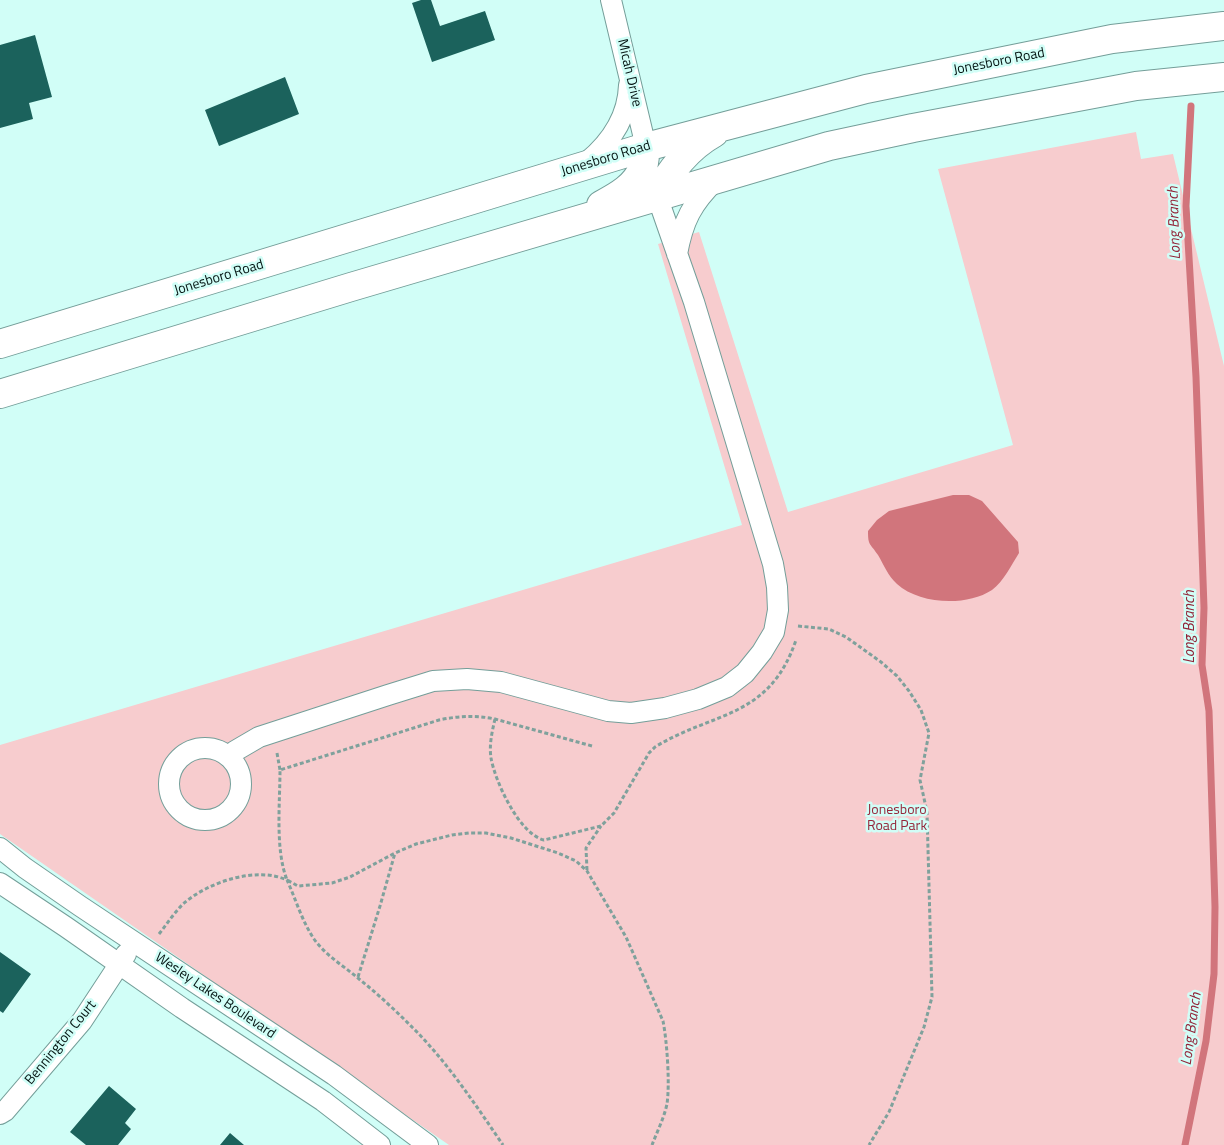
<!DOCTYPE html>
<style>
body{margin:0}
canvas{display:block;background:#d1fef7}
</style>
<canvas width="1224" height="1145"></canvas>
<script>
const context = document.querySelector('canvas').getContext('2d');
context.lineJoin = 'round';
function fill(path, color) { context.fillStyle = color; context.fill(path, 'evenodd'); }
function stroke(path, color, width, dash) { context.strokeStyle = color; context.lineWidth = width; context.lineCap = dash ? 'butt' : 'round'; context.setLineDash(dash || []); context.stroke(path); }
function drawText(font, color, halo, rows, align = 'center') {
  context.font = font + ' "Titillium Web",sans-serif'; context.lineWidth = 5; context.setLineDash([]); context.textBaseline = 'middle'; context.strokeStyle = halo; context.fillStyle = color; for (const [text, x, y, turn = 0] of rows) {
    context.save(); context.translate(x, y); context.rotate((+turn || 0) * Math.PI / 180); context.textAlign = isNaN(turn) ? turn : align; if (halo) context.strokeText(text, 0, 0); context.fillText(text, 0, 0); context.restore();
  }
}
fill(new Path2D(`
 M 1136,132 L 1141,159 L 1173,154 L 1224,366 L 1224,1145 L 449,1145 L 0,834 L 0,745 L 742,525 L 658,244 L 699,232 L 788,512 L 1013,445 L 938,169 Z`), '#f7ccce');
fill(new Path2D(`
 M 953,495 L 969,495 L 982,501 L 1018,542 L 1019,553 C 1012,564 1003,582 992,590 C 966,607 919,604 897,584 C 888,576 884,565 878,555 C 870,543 868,546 868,531 L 877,520 L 889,511 Z`), '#d1757c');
stroke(new Path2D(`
 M 1185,1145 L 1206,1041 L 1214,974 L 1215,907 L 1209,711 L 1202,665 L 1204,608 L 1196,377 L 1186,206 L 1191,106`), '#d1757c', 7);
fill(new Path2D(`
 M 421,0 L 431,0 L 440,26 L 485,11 L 495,40 L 432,62 L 412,3 Z
 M 35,35 L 52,97 L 29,103 L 33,119 L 0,128 L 0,45 Z
 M 285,77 L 299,114 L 219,146 L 205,110 Z
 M 0,952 L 31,974 L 3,1013 L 0,1011 Z
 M 109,1086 L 136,1109 L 125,1123 L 131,1129 L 118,1145 L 86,1145 L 70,1132 Z
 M 230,1133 L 244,1145 L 220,1145 Z`), '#1b625c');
const minor = new Path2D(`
 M 611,0 L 646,147
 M 587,162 C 611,142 628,118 629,85
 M 677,254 C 683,221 692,203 716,180
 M169 784a36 36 0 1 1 72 0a36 36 0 1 1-72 0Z
 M 230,757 L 235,751 L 259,737 L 388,695 L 433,681 L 467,679 L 501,682 L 608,711 L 631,713 L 665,708 L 698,699 L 727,687 L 745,673 L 762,652 L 774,632 L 778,610 L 777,587 L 773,564 L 694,302 L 657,196
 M 0,848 L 25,868 L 80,906 L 334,1075 L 428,1145
 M 0,883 L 66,927 L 182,1008 L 323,1101 L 380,1145
 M 0,1114 L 5,1111 L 82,1021 L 126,954`);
const primary = new Path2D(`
 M 657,196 C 669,171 689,147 714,133
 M 601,205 C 618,196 636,186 643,167 C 645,161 645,153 646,147
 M 0,344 L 646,147 L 866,89 L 1112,39 L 1224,26
 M 0,394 L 351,287 L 829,146 L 913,128 L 1136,86 L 1224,77`);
stroke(minor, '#749e99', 22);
stroke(primary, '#749e99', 30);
stroke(new Path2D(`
 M 798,626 L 829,629 L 846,637 L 881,662 L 897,676 L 909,691 L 921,710 L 929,733 L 920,780 L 927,812 L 932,997 L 924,1027 L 889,1112 L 869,1145
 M 495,719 C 492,732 489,745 491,758 C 495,781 519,834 544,840 L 601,826 L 614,813 L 649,753 L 655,747 C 714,711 769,719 796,640
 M 592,746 L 495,719 C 476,715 458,716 439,720 L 280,770 C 280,804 275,849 287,880 L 298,886 L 332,883 L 350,877 L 395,853 L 416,844 L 452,835 L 469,833 L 486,833 L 511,838 L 558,853 L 576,861 L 587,871 L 626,937 L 663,1021 C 667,1041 670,1084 667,1104 C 664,1118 657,1132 652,1145
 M 277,753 L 280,770
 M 587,870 L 586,848 L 601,826
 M 159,934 C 167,924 174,913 183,904 C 208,882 256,866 287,880 C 296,900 302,921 314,939 C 326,956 344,966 359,979 C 378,994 396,1011 413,1028 C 448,1063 475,1104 503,1145
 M 358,977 L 380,906 L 395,853`), '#7fa19c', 3, [4, 2.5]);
stroke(minor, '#fff', 20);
stroke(primary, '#fff', 28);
drawText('14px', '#051513', '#d1fef7', [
 ["Jonesboro Road",999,62,-11],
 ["Micah Drive",629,73,77],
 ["Jonesboro Road",606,159,-17],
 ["Jonesboro Road",219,278,-17],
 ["Wesley Lakes Boulevard",215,996,34],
 ["Bennington Court",61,1043,-51]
]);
drawText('14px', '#952639', '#d1fef7', [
 ["Jonesboro",897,811],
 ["Road Park",897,827]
]);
drawText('italic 15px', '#922236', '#d1fef7', [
 ["Long Branch",1175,223,-92],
 ["Long Branch",1190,627,-90],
 ["Long Branch",1192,1029,-82]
]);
</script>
